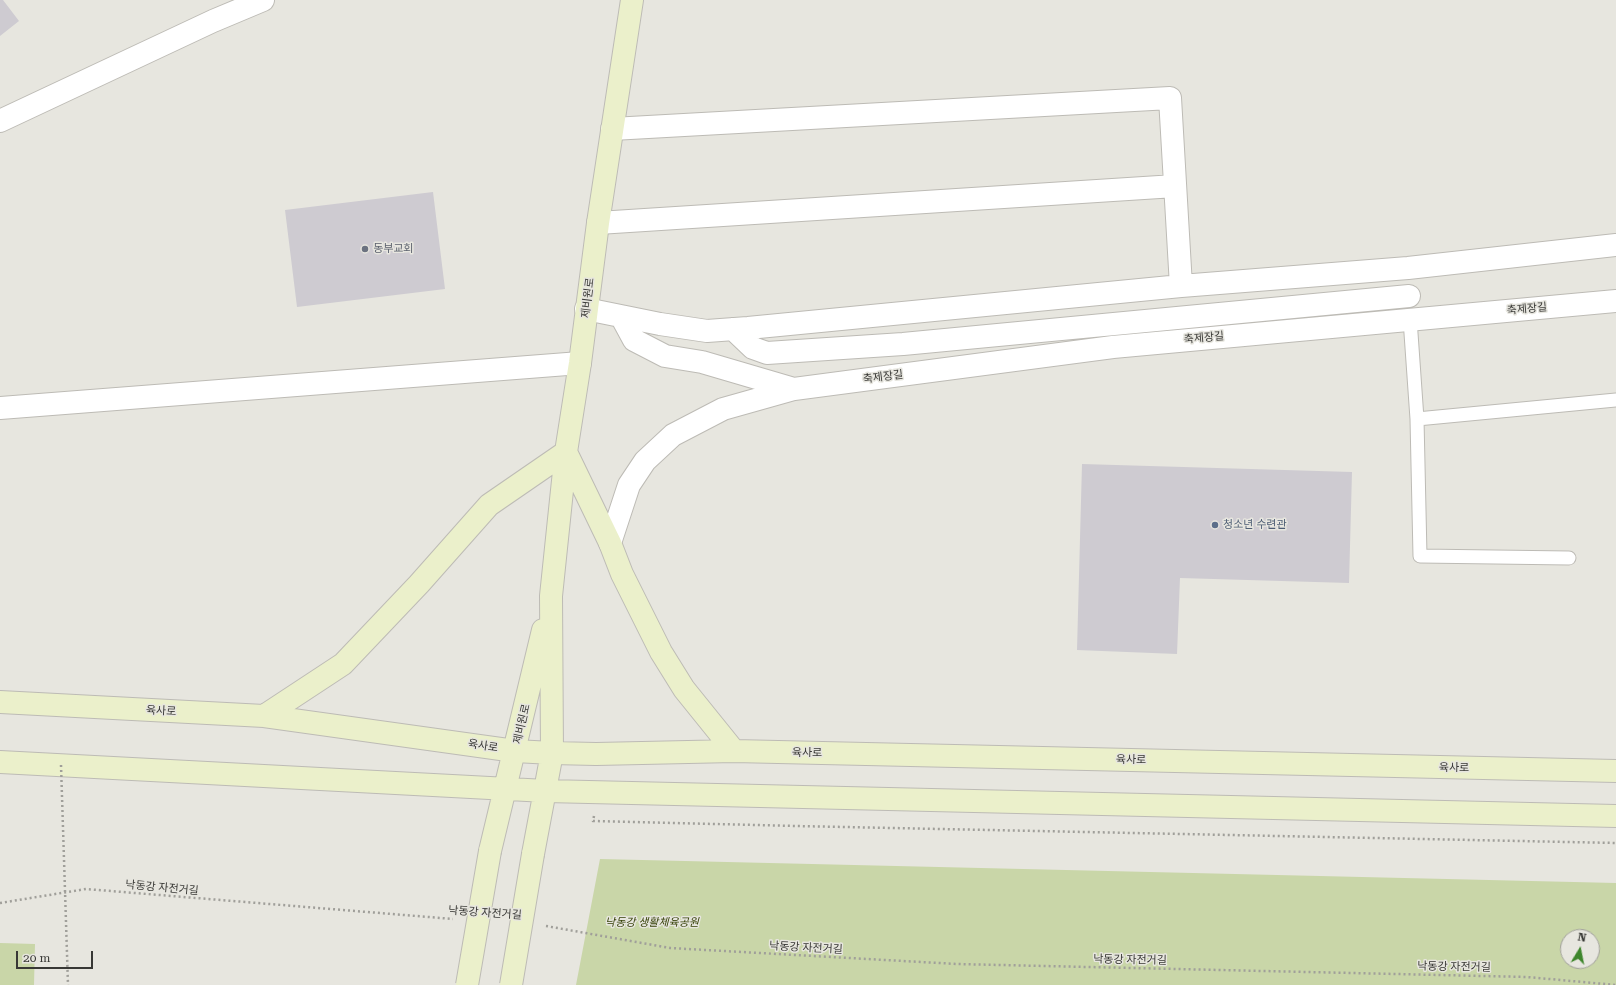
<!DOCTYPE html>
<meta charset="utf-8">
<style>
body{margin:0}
#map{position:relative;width:1616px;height:985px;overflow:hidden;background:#e7e6df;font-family:"Roboto Serif",serif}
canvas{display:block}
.north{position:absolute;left:1560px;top:929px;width:40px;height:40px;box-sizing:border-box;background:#e7e6df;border:1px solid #a1a09b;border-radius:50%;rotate:10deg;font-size:11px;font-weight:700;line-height:16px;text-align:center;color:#383835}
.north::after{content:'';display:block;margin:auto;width:14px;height:18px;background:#3e862c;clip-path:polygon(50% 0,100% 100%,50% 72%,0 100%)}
.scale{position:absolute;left:16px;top:951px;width:77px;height:18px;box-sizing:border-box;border:2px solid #383835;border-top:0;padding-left:5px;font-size:12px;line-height:14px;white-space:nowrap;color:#383835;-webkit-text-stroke:3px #e7e6df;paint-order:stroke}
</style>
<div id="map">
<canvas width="1616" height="985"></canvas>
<div class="north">N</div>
<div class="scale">20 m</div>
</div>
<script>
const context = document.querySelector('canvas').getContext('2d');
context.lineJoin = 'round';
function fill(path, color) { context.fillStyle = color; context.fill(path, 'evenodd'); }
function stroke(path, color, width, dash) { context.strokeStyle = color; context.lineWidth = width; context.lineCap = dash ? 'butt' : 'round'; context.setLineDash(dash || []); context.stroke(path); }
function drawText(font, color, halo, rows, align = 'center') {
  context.font = font + ' "Roboto Serif","Noto Sans KR",serif'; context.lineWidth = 3; context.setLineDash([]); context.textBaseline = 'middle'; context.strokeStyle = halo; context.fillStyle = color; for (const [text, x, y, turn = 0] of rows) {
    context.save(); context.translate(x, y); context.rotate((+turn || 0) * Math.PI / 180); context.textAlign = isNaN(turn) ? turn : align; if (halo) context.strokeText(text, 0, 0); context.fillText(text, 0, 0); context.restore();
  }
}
fill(new Path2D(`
 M 600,859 L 1616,883 L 1616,985 L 576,985 ZM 1568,937 L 1592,937 L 1592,961 L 1568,961 Z
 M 0,943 L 35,944 L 34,985 L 0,985 Z`), '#c9d6a8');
fill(new Path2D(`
 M 0,0 L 3,0 L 19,21 L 0,36 Z
 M 433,192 L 445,289 L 297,307 L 285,210 Z
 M 1082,464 L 1352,472 L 1349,583 L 1180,578 L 1177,654 L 1077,650 Z`), '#cecbd1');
const lane = new Path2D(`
 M 1410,319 L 1417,419 L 1420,556 L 1569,558
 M 1417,419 L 1616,400`);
const street = new Path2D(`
 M 0,121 L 213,21 L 263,0
 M 612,129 L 1170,98 L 1181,286
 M 598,223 L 1175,186
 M 586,309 L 660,324 L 707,331 L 748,328 L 1181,286 L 1408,268 L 1616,245
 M 621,316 L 634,340 L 665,356 L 702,362 L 794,389
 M 733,329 L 753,348 L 767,353 L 903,344 L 1409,296
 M 0,408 L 580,363
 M 610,543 L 629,485 L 645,461 L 673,435 L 723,409 L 794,389 L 1113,347 L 1616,301`);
const secondary = new Path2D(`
 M 0,702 L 264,716 L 515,751 L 552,753 L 596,754 L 734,751 L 1616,771
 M 264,716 L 343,664 L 419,584 L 489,505 L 566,452 L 610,543 L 622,574 L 661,652 L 684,689 L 734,751
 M 0,762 L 546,791 L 1616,816
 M 490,851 L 543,630
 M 533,854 L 552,753 L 551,596 L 566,452 L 580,363 L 598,223 L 632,0`);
stroke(lane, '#bdbbb5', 15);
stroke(street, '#bdbbb5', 24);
stroke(secondary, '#bdbbb5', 24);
stroke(new Path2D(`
 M 594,816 L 593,821 L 796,826 L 1616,843
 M 0,903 L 86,889 L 453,919
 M 546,926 L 670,948 L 957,964 L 1527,977 L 1616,985`), '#a09f9a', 2.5, [2, 3]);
stroke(lane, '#fff', 13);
stroke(street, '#fff', 22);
stroke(secondary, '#ebf0cb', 22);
const secondaryBridge = new Path2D(`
 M 467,985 L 490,851
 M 511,985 L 533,854`);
stroke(secondaryBridge, '#bdbbb5', 24, []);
stroke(new Path2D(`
 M 61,765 L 68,985`), '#a09f9a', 2.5, [2, 3]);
stroke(secondaryBridge, '#ebf0cb', 22);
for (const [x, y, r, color] of [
 [365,249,4,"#6b7280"],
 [1215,525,4,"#5c6f8a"]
]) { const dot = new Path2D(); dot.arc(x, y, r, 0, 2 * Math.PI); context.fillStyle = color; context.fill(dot); stroke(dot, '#e7e6df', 1.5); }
drawText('11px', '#5b616d', '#e7e6df', [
 ["동부교회",373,249]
], 'left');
drawText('11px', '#383835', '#e7e6df', [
 ["제비원로",588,298,-83],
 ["축제장길",1527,309,-5],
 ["축제장길",1204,338,-5],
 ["축제장길",883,377,-7],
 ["육사로",161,711,3],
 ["제비원로",522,724,-77],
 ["육사로",483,746,8],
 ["육사로",807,753,1],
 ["육사로",1131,760,1],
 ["육사로",1454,768,1],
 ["낙동강 자전거길",162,888,5],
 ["낙동강 자전거길",485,913,4],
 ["낙동강 자전거길",806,948,3],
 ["낙동강 자전거길",1130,960,1],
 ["낙동강 자전거길",1454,967,1]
]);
drawText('11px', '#4e5e75', '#e7e6df', [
 ["청소년 수련관",1223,525]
], 'left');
drawText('italic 11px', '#354006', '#e7e6df', [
 ["낙동강 생활체육공원",652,923]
]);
</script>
